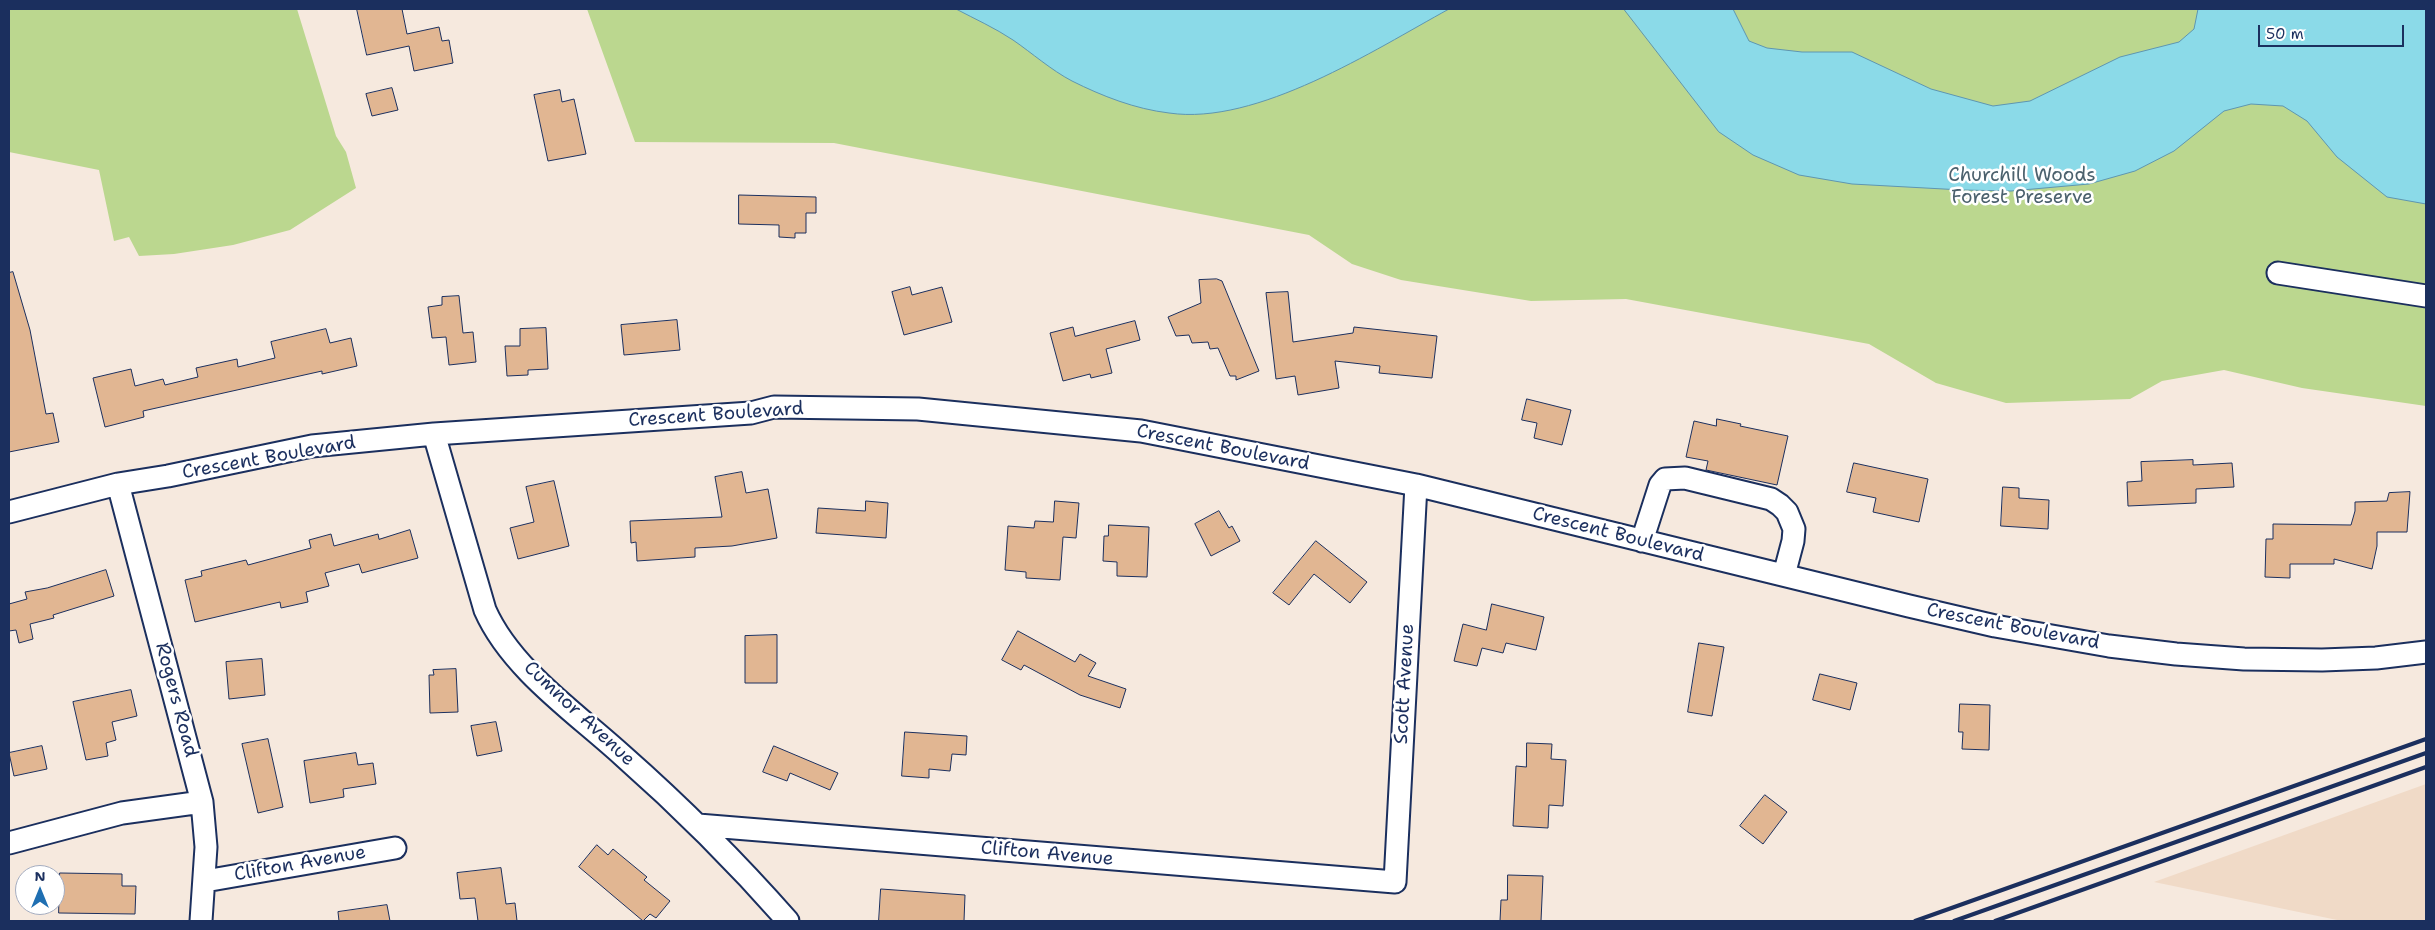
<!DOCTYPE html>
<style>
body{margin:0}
#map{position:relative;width:2435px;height:930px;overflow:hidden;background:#f6e9de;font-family:"Shantell Sans",sans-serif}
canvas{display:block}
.frame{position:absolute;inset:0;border:10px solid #1b2f5e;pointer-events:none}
.north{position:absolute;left:15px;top:865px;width:50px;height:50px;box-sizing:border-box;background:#fff;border:1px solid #a4acbf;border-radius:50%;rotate:0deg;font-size:14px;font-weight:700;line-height:20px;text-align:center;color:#1b2f5e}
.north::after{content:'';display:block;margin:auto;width:18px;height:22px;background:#1f6fb2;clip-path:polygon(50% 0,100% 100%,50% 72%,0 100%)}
.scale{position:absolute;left:2258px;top:25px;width:146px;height:22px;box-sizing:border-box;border:2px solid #1b2f5e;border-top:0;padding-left:6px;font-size:15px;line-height:18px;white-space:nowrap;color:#1b2f5e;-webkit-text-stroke:4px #fff;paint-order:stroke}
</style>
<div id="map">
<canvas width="2435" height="930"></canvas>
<div class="frame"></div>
<div class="north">N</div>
<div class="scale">50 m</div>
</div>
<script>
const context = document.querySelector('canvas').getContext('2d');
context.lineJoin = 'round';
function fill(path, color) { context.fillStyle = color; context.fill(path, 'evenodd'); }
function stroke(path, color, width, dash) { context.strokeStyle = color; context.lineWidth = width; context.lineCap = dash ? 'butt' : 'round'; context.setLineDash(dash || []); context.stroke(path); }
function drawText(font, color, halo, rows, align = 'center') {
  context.font = font + ' "Shantell Sans",sans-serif'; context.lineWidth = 5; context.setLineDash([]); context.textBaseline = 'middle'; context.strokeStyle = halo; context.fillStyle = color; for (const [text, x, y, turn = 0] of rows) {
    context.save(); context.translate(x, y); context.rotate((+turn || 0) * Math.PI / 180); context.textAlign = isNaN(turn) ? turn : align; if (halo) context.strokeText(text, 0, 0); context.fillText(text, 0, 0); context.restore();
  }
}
fill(new Path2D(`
 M 2426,784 L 2426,921 L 2342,921 L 2154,882 Z`), '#f0dac7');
fill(new Path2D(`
 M 9,9 L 297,9 L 336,136 L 346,152 L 356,188 L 290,230 L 233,245 L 174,254 L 139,256 L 129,237 L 114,241 L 99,170 L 9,152 Z
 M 587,9 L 2426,9 L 2426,406 L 2302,388 L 2224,370 L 2162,381 L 2130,399 L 2006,403 L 1936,383 L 1869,344 L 1626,299 L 1531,301 L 1401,280 L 1352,264 L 1309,235 L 834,143 L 635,142 Z`), '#bbd78f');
const water = new Path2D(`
 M 956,9 L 1449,9 C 1374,50 1257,126 1169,113 C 1135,109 1102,96 1072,81 C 1051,70 1032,53 1013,40 C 995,28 975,19 956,9 Z
 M 1624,9 L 1733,9 L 1749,41 L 1767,48 L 1802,52 L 1852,52 L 1931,89 L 1993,106 L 2030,101 L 2120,57 L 2179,42 L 2194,29 L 2198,9 L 2426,9 L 2426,204 L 2387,197 L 2337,157 L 2307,121 L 2283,106 L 2251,104 L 2224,111 L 2174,151 L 2135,171 L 2089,184 L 2011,191 L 1962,190 L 1852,184 L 1799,175 L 1753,155 L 1719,132 Z`);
fill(water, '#8bdae8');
stroke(water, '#5e96b1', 1);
const building = new Path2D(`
 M 357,9 L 402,9 L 407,34 L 439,27 L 442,41 L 449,40 L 453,63 L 414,71 L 409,46 L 367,55 Z
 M 392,88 L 398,110 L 372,116 L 366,94 Z
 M 560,90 L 562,102 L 574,99 L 586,154 L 548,161 L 534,95 Z
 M 739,195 L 816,197 L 816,213 L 806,213 L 806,233 L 795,233 L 795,238 L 779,237 L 779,225 L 739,224 Z
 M 13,272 L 30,330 L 46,414 L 53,413 L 59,442 L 9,452 L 9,273 Z
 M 1217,279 L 1222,281 L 1259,371 L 1236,380 L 1236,376 L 1230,376 L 1218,348 L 1210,349 L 1208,342 L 1192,343 L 1189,335 L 1176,336 L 1168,317 L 1201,303 L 1199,280 Z
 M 910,287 L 912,295 L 942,287 L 952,322 L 904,335 L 892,292 Z
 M 1288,292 L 1293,342 L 1353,333 L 1354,327 L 1437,336 L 1432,378 L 1379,373 L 1380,366 L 1335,361 L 1339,388 L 1298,395 L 1295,376 L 1276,379 L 1266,293 Z
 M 459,296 L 463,333 L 473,332 L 476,362 L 449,365 L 446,337 L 432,338 L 428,307 L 442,305 L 442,297 Z
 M 677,320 L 680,350 L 624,355 L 621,325 Z
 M 1135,321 L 1140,340 L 1106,349 L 1112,373 L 1091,378 L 1090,374 L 1063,381 L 1050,333 L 1073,327 L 1075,336 Z
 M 546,328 L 548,369 L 528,370 L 528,375 L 507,376 L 505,346 L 520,346 L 520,329 Z
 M 326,329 L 330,343 L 351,338 L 357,366 L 322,374 L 322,371 L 143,411 L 144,417 L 105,427 L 93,378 L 131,369 L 135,386 L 163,379 L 165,385 L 198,377 L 196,368 L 237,359 L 238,367 L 275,358 L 271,342 Z
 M 1527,399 L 1571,410 L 1562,445 L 1534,438 L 1537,423 L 1522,420 Z
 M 1717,419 L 1741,424 L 1740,426 L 1788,436 L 1777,485 L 1706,470 L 1708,461 L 1686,457 L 1694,421 L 1716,426 Z
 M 2193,460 L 2193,465 L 2232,463 L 2234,487 L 2196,489 L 2196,503 L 2128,506 L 2127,482 L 2142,481 L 2141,462 Z
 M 1854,463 L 1928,479 L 1919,522 L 1873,512 L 1876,498 L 1847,492 Z
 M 742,472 L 746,493 L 768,489 L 777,538 L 732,546 L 695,548 L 695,557 L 637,561 L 636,542 L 631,543 L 630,521 L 722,517 L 715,477 Z
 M 554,481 L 569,546 L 518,559 L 510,528 L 534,522 L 526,487 Z
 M 2003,487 L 2019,488 L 2019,498 L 2049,500 L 2048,529 L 2001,526 Z
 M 2410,492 L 2407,532 L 2377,532 L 2377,546 L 2372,569 L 2334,559 L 2334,564 L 2290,564 L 2290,578 L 2265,577 L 2266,539 L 2273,539 L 2273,524 L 2351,525 L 2355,511 L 2355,502 L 2387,501 L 2389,493 Z
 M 866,501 L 888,503 L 886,538 L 816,533 L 818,508 L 865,511 Z
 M 1055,501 L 1079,503 L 1076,538 L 1063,537 L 1060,580 L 1026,578 L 1026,572 L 1005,570 L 1008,526 L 1034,528 L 1035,521 L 1053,522 Z
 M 1219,511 L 1229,528 L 1232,526 L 1240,541 L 1211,556 L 1195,524 Z
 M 1109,525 L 1149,527 L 1147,577 L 1117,576 L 1117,562 L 1103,561 L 1104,536 L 1108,536 Z
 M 410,530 L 418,558 L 362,573 L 359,564 L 325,573 L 329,586 L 306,592 L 308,602 L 281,608 L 280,602 L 195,622 L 185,580 L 202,576 L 201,571 L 246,560 L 248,565 L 311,548 L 309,540 L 331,534 L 334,546 L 378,534 L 379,539 Z
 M 1316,541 L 1367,582 L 1350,603 L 1314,574 L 1289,605 L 1273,593 Z
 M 106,570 L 114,596 L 53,615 L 54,618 L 30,624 L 33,639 L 19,643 L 16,630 L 9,631 L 9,604 L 27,599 L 25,592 L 47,588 Z
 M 1492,604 L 1544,617 L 1536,650 L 1506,643 L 1503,653 L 1482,648 L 1477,666 L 1454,661 L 1463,624 L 1486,630 Z
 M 1018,631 L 1075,662 L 1080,654 L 1096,663 L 1088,676 L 1126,689 L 1120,708 L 1080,695 L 1024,665 L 1021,670 L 1002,660 Z
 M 777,635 L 777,683 L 745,683 L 745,636 Z
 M 1699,643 L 1724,647 L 1712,716 L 1688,712 Z
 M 262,659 L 265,695 L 229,699 L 226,662 Z
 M 456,669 L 458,712 L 430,713 L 429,675 L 434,675 L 433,670 Z
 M 1820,674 L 1857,683 L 1850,710 L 1813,700 Z
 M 131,690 L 137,716 L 112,722 L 116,740 L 106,743 L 108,756 L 86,760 L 73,702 Z
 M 1960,704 L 1990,705 L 1989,750 L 1962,749 L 1963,732 L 1959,732 Z
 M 496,722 L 502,751 L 477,756 L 471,726 Z
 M 905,732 L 967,736 L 966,755 L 952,754 L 950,771 L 929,769 L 929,778 L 902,776 Z
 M 268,739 L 283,807 L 258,813 L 242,744 Z
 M 1527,743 L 1552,744 L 1551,759 L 1566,760 L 1563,806 L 1549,805 L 1548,828 L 1513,826 L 1516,766 L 1526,767 Z
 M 42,746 L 47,769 L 14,776 L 9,753 Z
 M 774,746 L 838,773 L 830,790 L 790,773 L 787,781 L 763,772 Z
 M 356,753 L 358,765 L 373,763 L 376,784 L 343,789 L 344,797 L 310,803 L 304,761 Z
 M 1765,795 L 1787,812 L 1763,844 L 1740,826 Z
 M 597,845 L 608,855 L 613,849 L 647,877 L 644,880 L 670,901 L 656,918 L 650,914 L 643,921 L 579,867 Z
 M 501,868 L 506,904 L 515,903 L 517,921 L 478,921 L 475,898 L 460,899 L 457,873 Z
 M 60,873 L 122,874 L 122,886 L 136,886 L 135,914 L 59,913 Z
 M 1508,875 L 1543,876 L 1541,921 L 1500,921 L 1501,900 L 1507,900 Z
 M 881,889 L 965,895 L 964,921 L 879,921 Z
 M 387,905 L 390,921 L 339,921 L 338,912 Z`);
fill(building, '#e1b692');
stroke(building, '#1b2f5e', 1);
const minor = new Path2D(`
 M 2278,273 L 2426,296
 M 434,434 L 485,610 C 511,669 576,713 622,755 C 681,807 736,862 788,921
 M 118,484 L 202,802 L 206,847 L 201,921
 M 9,512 L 118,484 L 168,476 L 312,446 L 434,434 L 751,413 L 774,407 L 918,409 L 1141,431 L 1416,485 L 1909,606 L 1995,626 L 2109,646 L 2176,654 L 2244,659 L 2322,660 L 2376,658 L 2426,652
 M 1642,541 L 1660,485 L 1665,479 L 1685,478 L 1771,499 L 1780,505 L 1787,512 L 1794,529 L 1793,541 L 1784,575
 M 698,825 L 1395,882 L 1416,485
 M 9,843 L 122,813 L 202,802
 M 205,881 L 395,848`);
stroke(minor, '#1b2f5e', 25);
stroke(minor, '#fff', 21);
stroke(new Path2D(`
 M 1915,921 L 2426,739
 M 1954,921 L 2426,753
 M 1995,921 L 2426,767`), '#1b2f5e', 4);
drawText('19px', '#4b616d', '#fff', [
 ["Churchill Woods",2022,176],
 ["Forest Preserve",2022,198]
]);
drawText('19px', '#1b2f5e', '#fff', [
 ["Crescent Boulevard",716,415,-4],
 ["Crescent Boulevard",1223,448,11],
 ["Crescent Boulevard",269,458,-10],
 ["Crescent Boulevard",1618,535,14],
 ["Crescent Boulevard",2013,627,11],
 ["Scott Avenue",1405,684,-87],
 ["Rogers Road",176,700,75],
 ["Cumnor Avenue",579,714,43],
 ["Clifton Avenue",1047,854,5],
 ["Clifton Avenue",300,864,-10]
]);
</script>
